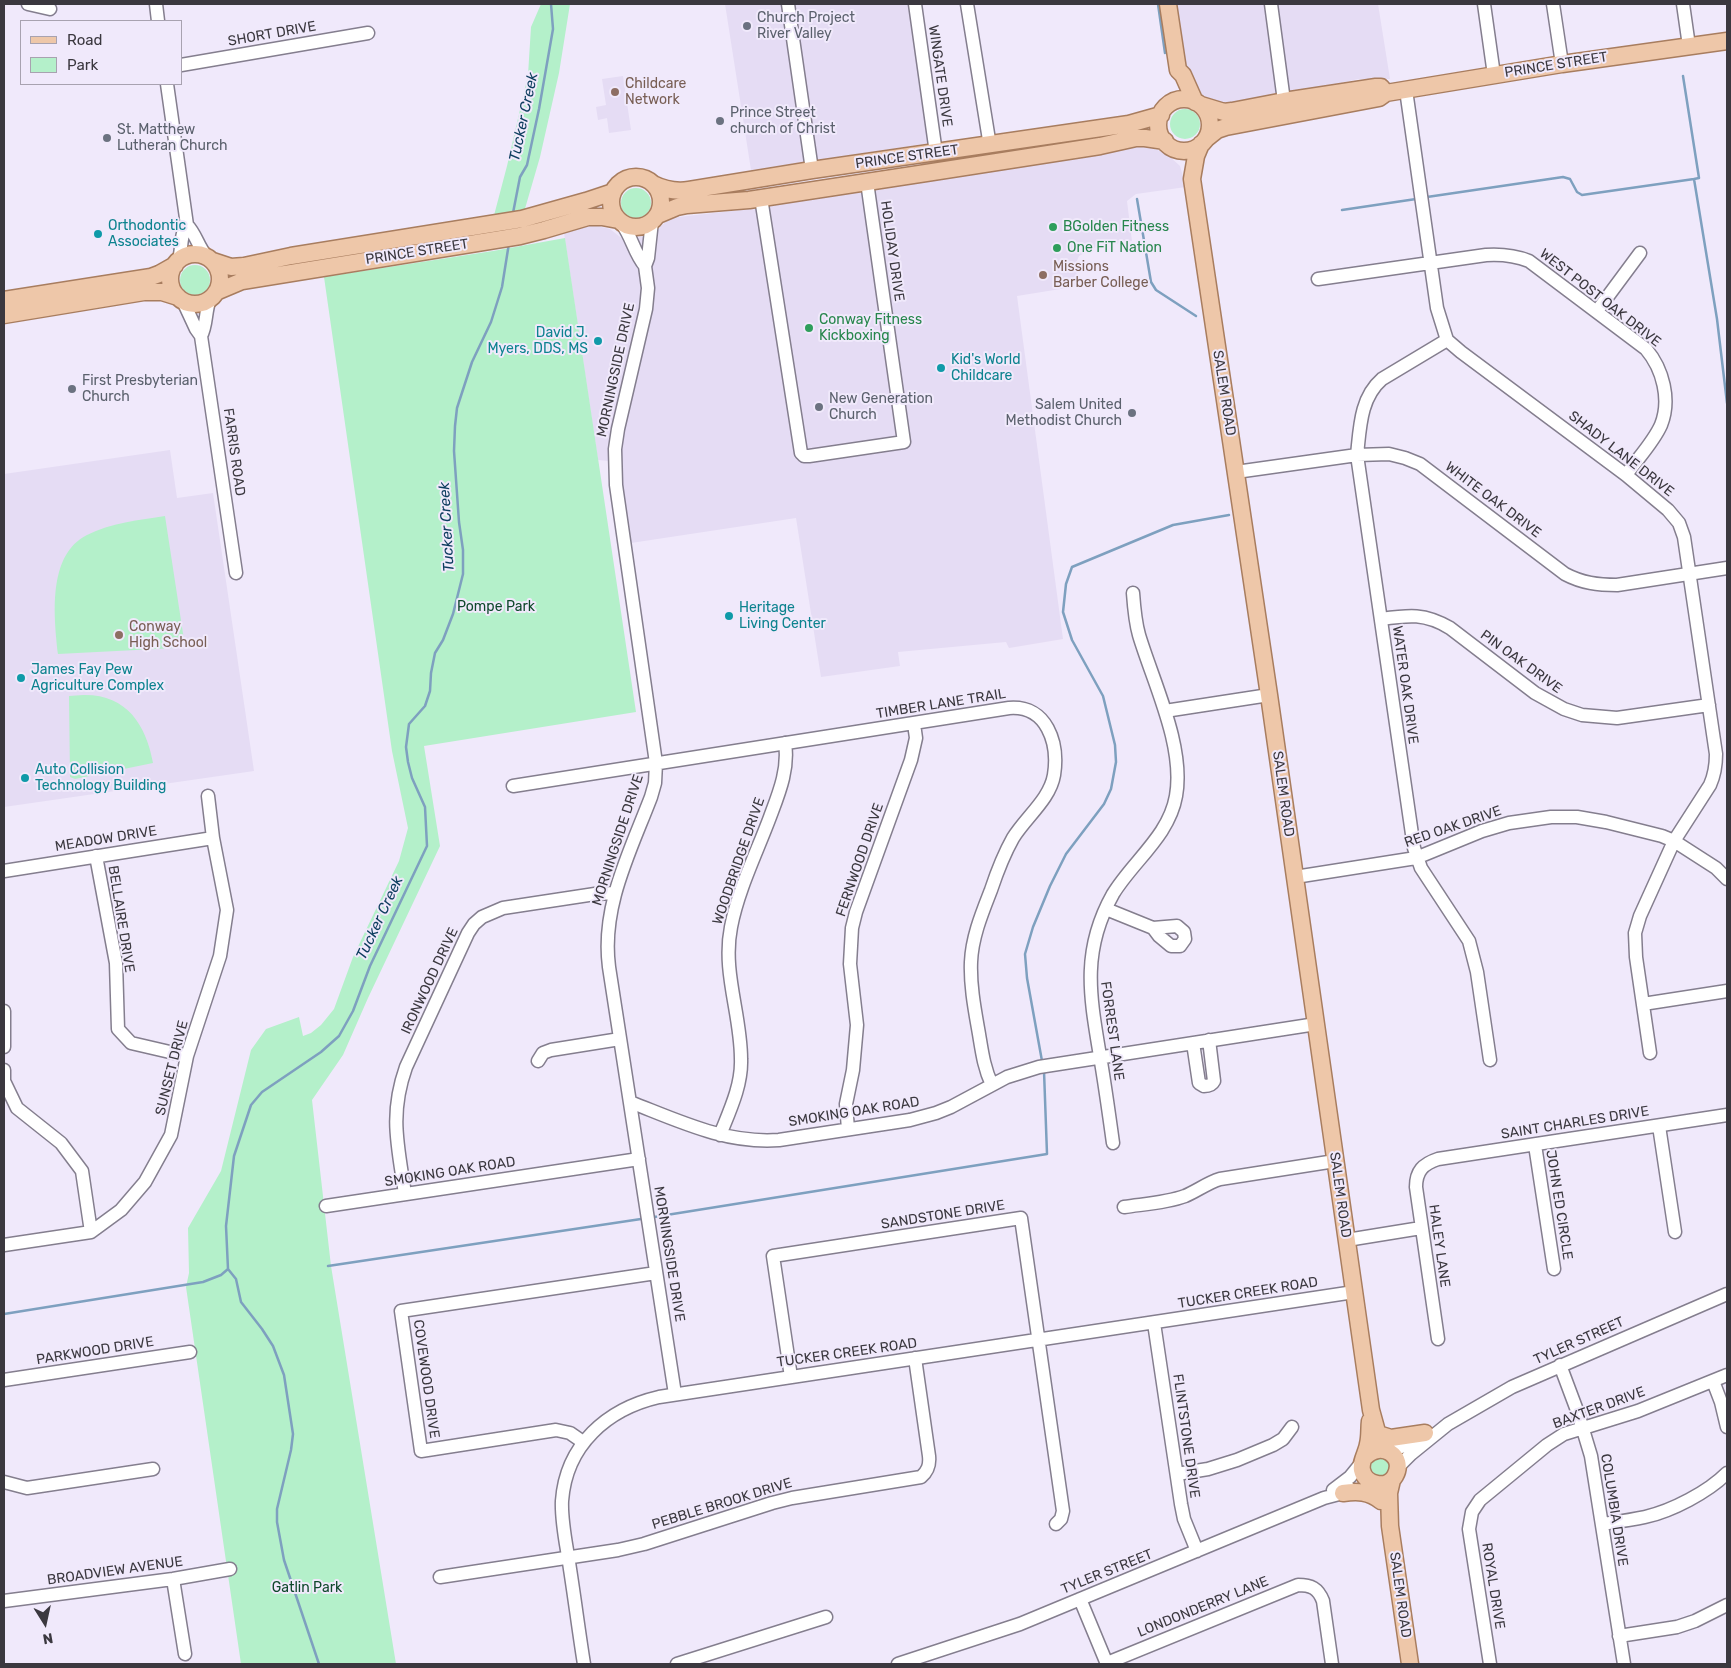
<!DOCTYPE html>
<style>
body{margin:0}
#map{position:relative;width:1731px;height:1668px;overflow:hidden;background:#f0e9fb;font-family:Rubik,sans-serif}
canvas{display:block}
.frame{position:absolute;inset:0;border:5px solid #3b383f;pointer-events:none}
.legend{position:absolute;left:20px;top:20px;width:162px;height:65px;box-sizing:border-box;background:#f0e9fb;border:1px solid #a8a2b0;margin:0;padding:6px 9px;list-style:none;font-size:15px;color:#3b383f}
.legend li{display:flex;align-items:center;gap:10px;height:25px}
.legend b{width:25px;border:1px solid #a8a2b0}
.north{position:absolute;left:20px;top:1598px;width:50px;height:50px;-webkit-text-stroke:4px #f0e9fb;paint-order:stroke;rotate:170deg;font-size:14px;font-weight:700;line-height:20px;text-align:center;color:#3b383f}
.north::after{content:'';display:block;margin:auto;width:18px;height:22px;background:#3b383f;clip-path:polygon(50% 0,100% 100%,50% 72%,0 100%)}
</style>
<div id="map">
<canvas width="1731" height="1668"></canvas>
<div class="frame"></div>
<ul class="legend">
<li><b style="height:6px;background:#eec7a9"></b>Road</li>
<li><b style="height:14px;background:#b4f0ca"></b>Park</li>
</ul>
<div class="north">N</div>
</div>
<script>
const context = document.querySelector('canvas').getContext('2d');
context.lineJoin = 'round';
function fill(path, color) { context.fillStyle = color; context.fill(path, 'evenodd'); }
function stroke(path, color, width, dash) { context.strokeStyle = color; context.lineWidth = width; context.lineCap = dash ? 'butt' : 'round'; context.setLineDash(dash || []); context.stroke(path); }
function drawText(font, color, halo, rows, align = 'center') {
  context.font = font + ' Rubik,sans-serif'; context.lineWidth = 4; context.setLineDash([]); context.textBaseline = 'middle'; context.strokeStyle = halo; context.fillStyle = color; for (const [text, x, y, turn = 0] of rows) {
    context.save(); context.translate(x, y); context.rotate((+turn || 0) * Math.PI / 180); context.textAlign = isNaN(turn) ? turn : align; if (halo) context.strokeText(text, 0, 0); context.fillText(text, 0, 0); context.restore();
  }
}
fill(new Path2D(`
 M 725,4 L 911,4 L 931,143 L 751,170 Z
 M 1175,4 L 1378,4 L 1390,79 L 1358,79 L 1294,94 L 1227,106 L 1204,98 L 1196,92 L 1187,75 Z
 M 623,76 L 631,130 L 609,133 L 607,118 L 598,120 L 596,107 L 606,105 L 602,79 Z
 M 1140,146 L 1150,147 L 1167,154 L 1180,166 L 1186,187 L 1136,194 L 1127,201 L 1132,241 L 1096,247 L 1079,256 L 1075,265 L 1079,286 L 1017,296 L 1063,639 L 1009,648 L 1006,642 L 898,652 L 900,666 L 821,677 L 796,518 L 631,543 L 623,490 L 621,462 L 598,460 L 564,233 L 593,225 L 610,229 L 624,240 L 655,234 L 661,226 L 668,220 L 679,217 L 757,208 L 1111,152 Z
 M 170,450 L 177,498 L 213,493 L 254,771 L 4,807 L 4,474 Z`), '#e5dcf4');
fill(new Path2D(`
 M 541,4 L 570,4 L 559,73 L 540,157 L 522,219 L 492,223 L 507,166 L 528,75 L 531,27 Z
 M1170 124a15 15 0 1 1 30 0a15 15 0 1 1-30 0Z
 M621 203a15 15 0 1 1 30 0a15 15 0 1 1-30 0Z
 M 565,238 L 636,712 L 424,746 L 440,846 L 368,998 L 343,1055 L 312,1100 L 331,1266 L 396,1664 L 241,1664 L 186,1287 L 189,1273 L 188,1228 L 221,1171 L 251,1050 L 266,1029 L 299,1017 L 303,1036 L 311,1033 L 321,1025 L 334,1009 L 353,957 L 399,861 L 408,828 L 392,751 L 324,277 L 493,251 Z
 M180 280a15 15 0 1 1 30 0a15 15 0 1 1-30 0Z
 M 165,516 L 184,640 L 175,648 L 58,654 C 54,617 47,555 87,535 C 110,523 140,520 165,516 Z
 M 83,695 C 126,694 146,724 153,763 L 75,779 L 70,777 L 69,696 Z
 M1371 1467a9 9 0 1 1 18 0a9 9 0 1 1-18 0Z`), '#b4f0ca');
stroke(new Path2D(`
 M 1158,4 L 1165,53
 M 1683,76 L 1699,178 L 1694,179 L 1717,319 L 1727,403
 M 1427,197 L 1563,177 L 1570,179 L 1577,192 L 1582,195 L 1694,179
 M 1137,199 L 1151,282 L 1156,290 L 1196,316
 M 1342,210 L 1416,199
 M 513,213 L 520,177 L 527,165 L 539,109 L 553,29 L 551,4
 M 1042,1061 L 1027,978 L 1025,954 L 1033,927 L 1050,886 L 1066,854 L 1104,804 L 1111,789 L 1116,762 L 1115,745 L 1103,696 L 1072,640 L 1063,612 L 1066,584 L 1072,567 L 1173,525 L 1229,515
 M 654,1217 L 1047,1154 L 1044,1071
 M 328,1266 L 641,1219
 M 4,1314 L 203,1282 L 221,1275 L 228,1269
 M 319,1664 L 284,1560 L 277,1522 L 277,1509 L 291,1450 L 293,1434 L 284,1375 L 273,1346 L 262,1329 L 241,1302 L 236,1279 L 228,1269 L 226,1226 L 234,1156 L 251,1105 L 262,1092 L 321,1052 L 339,1036 L 353,1011 L 370,966 L 427,846 L 425,807 L 412,778 L 408,762 L 406,747 L 409,724 L 425,706 L 430,691 L 431,673 L 435,653 L 443,640 L 453,614 L 463,574 L 463,550 L 459,522 L 454,451 L 455,426 L 457,408 L 472,362 L 491,322 L 502,287 L 509,243`), '#7ea0bf', 2.5);
const minor = new Path2D(`
 M 28,4 L 50,9
 M 156,4 L 158,21
 M 788,4 L 812,170
 M 915,4 L 936,153
 M 967,4 L 990,146
 M 1271,4 L 1284,101
 M 1484,4 L 1494,75
 M 1553,4 L 1562,64
 M 1683,4 L 1689,46
 M 181,65 L 368,33
 M 167,84 L 187,225 C 196,234 198,247 207,257
 M 1406,90 L 1437,308 L 1447,340 L 1461,352 L 1626,475 L 1668,510 L 1679,523 L 1684,537 L 1716,754 C 1716,765 1715,774 1710,785 L 1674,841 L 1640,916 L 1635,933 L 1636,957 L 1650,1053
 M 761,198 L 801,453 L 804,456 L 809,456 L 904,442 L 867,182
 M 652,221 L 648,258 L 645,266 L 648,288 L 646,309 L 618,429 L 615,449 L 616,485 L 656,763 L 655,783 L 651,797 C 630,852 601,907 609,967 L 675,1394
 M 622,224 C 632,237 634,253 645,266
 M 179,260 C 182,249 180,234 187,225
 M 1318,279 L 1486,255 C 1502,254 1514,255 1529,261 L 1646,349 C 1663,369 1671,400 1661,425 C 1653,443 1637,459 1626,475
 M 183,301 L 196,329 L 201,336 L 236,573
 M 1597,311 L 1640,253
 M 201,336 C 207,325 205,311 210,299
 M 1447,340 L 1382,379 C 1360,398 1360,428 1357,455 L 1414,848 L 1421,868 L 1469,941 L 1477,972 L 1490,1060
 M 1236,472 L 1357,455 L 1389,454 L 1405,458 L 1420,464 L 1565,574 C 1582,583 1598,585 1617,585 L 1727,568
 M 1381,619 C 1409,615 1425,613 1450,628 L 1535,693 L 1564,709 L 1582,715 L 1617,718 L 1709,705
 M 1165,711 L 1269,695
 M 513,786 L 1009,708 C 1047,705 1059,743 1054,775 C 1050,799 1026,817 1013,838 C 1004,854 997,872 991,890 C 982,913 972,937 971,962 C 970,986 975,1011 979,1034 C 982,1052 984,1068 992,1085
 M 96,856 L 116,963 L 118,1029 L 131,1043 L 187,1056
 M 4,871 L 213,838
 M 1295,877 L 1416,858 L 1482,831 L 1509,823 L 1551,817 L 1577,817 L 1606,822 L 1662,836 L 1674,841 L 1716,868 L 1727,879
 M 1106,909 L 1153,928 L 1159,936 L 1171,946 L 1180,946 L 1185,939 L 1184,932 L 1177,926 L 1153,928
 M 1643,1004 L 1727,991
 M 4,1011 L 4,1047
 M 1193,1043 L 1199,1083 L 1204,1086 C 1209,1086 1212,1085 1214,1081 L 1209,1040
 M 538,1061 L 543,1053 L 551,1050 L 620,1039
 M 4,1070 L 4,1081 L 17,1108 L 61,1143 L 82,1171 L 91,1232
 M 630,1102 C 679,1121 726,1144 779,1140 L 910,1120 L 936,1113 L 951,1107 L 1007,1077 L 1039,1067 L 1316,1024
 M 1659,1126 L 1675,1232
 M 848,1129 L 846,1104 L 853,1070 L 857,1025 L 850,964 L 852,928 L 856,912 L 911,760 L 916,738 L 914,724
 M 720,1135 C 730,1110 742,1085 741,1059 C 741,1014 722,972 731,927 C 738,890 757,852 770,817 C 779,793 789,769 785,743
 M 1113,1143 C 1109,1114 1105,1085 1100,1056 C 1090,996 1081,951 1113,894 C 1133,861 1169,836 1176,796 C 1185,746 1153,682 1139,635 C 1135,621 1134,607 1133,593
 M 1535,1145 L 1554,1269
 M 405,1194 C 398,1146 389,1115 406,1067 L 468,933 L 474,924 L 482,917 L 503,908 L 595,894 L 614,893
 M 326,1206 L 639,1159
 M 1124,1207 C 1144,1204 1166,1203 1185,1196 C 1197,1191 1207,1183 1220,1179 L 1335,1161
 M 1347,1240 L 1421,1228
 M 4,1245 L 91,1232 L 121,1210 L 145,1182 L 171,1135 L 187,1056 L 220,956 L 227,910 L 213,838 L 208,796
 M 1154,1323 L 1181,1504 L 1184,1519 L 1197,1551
 M 1438,1339 L 1416,1187 C 1416,1171 1423,1164 1438,1159 L 1727,1115
 M 1560,1365 L 1578,1413 L 1591,1456 L 1624,1664
 M 791,1377 L 773,1256 L 1021,1218 L 1063,1511 L 1061,1519 L 1056,1524
 M 4,1380 L 190,1352
 M 1713,1381 L 1721,1402 L 1727,1427
 M 583,1442 L 570,1433 L 556,1430 L 421,1451 L 401,1311 L 656,1273
 M 1388,1452 L 1404,1446 L 1421,1435
 M 1397,1468 L 1411,1454 L 1448,1424 L 1512,1387 L 1727,1294
 M 1177,1474 L 1208,1469 L 1237,1460 L 1273,1445 L 1283,1439 L 1292,1427
 M 4,1482 L 27,1488 L 153,1469
 M 1333,1490 L 1350,1477 L 1363,1461
 M 1602,1524 C 1616,1522 1631,1520 1645,1517 C 1672,1511 1708,1492 1727,1473
 M 440,1577 L 618,1550 L 644,1544 L 772,1503 L 792,1498 L 921,1477 C 928,1471 930,1465 929,1456 L 915,1358
 M 173,1579 L 185,1654
 M 1080,1599 L 1107,1664
 M 4,1601 L 173,1579 L 230,1569
 M 1619,1636 L 1677,1627 L 1695,1621 L 1727,1605
 M 1107,1663 L 1298,1585 C 1311,1585 1318,1588 1323,1601 L 1332,1664
 M 584,1664 C 579,1633 575,1601 570,1569 C 567,1547 561,1523 562,1501 C 566,1445 607,1409 659,1397 L 1354,1292
 M 677,1664 L 826,1617
 M 898,1664 L 1020,1624 L 1324,1498 L 1343,1493 L 1349,1488
 M 1490,1664 L 1469,1529 L 1472,1512 L 1480,1500 L 1547,1445 L 1564,1434 L 1638,1411 L 1727,1375`);
const major = new Path2D(`
 M 1168,4 L 1178,70 L 1183,75 L 1195,102
 M1158 125a26 26 0 1 1 52 0a26 26 0 1 1-52 0Z
 M 1201,105 L 1224,112 L 1232,111 L 1284,101 L 1376,87 L 1381,87 L 1386,93
 M 1207,138 L 1217,130 L 1226,127 L 1379,98 L 1386,93 L 1562,64 L 1727,41
 M 1201,144 L 1196,156 L 1192,179 L 1269,695 L 1371,1410 L 1379,1439 L 1386,1450
 M611 202a25 25 0 1 1 50 0a25 25 0 1 1-50 0Z
 M 653,184 C 665,190 676,192 689,190 L 812,170 L 1129,124 L 1161,115
 M 658,215 L 677,207 L 687,205 L 749,200 L 926,173 L 1100,146 L 1136,138 L 1145,138 L 1165,141
 M170 279a25 25 0 1 1 50 0a25 25 0 1 1-50 0Z
 M 213,261 L 231,267 L 244,266 L 291,256 L 522,219 L 586,201 L 613,192
 M 216,292 L 242,281 L 520,236 L 544,230 L 588,217 L 602,217 L 618,220
 M 4,300 L 151,277 L 159,274 L 175,265
 M 4,315 L 144,292 L 162,292 L 178,297
 M 1378,1434 L 1391,1438 L 1425,1433
 M 1365,1457 C 1381,1440 1406,1456 1395,1476 C 1387,1490 1365,1485 1362,1470 C 1360,1462 1367,1452 1368,1444 C 1370,1436 1369,1428 1370,1421
 M 1392,1480 L 1389,1493 L 1390,1526 L 1410,1664
 M 1343,1493 C 1357,1491 1369,1491 1381,1501`);
stroke(minor, '#847e8e', 15);
stroke(major, '#a87d5f', 19);
stroke(minor, '#fff', 12);
stroke(major, '#eec7a9', 16);
for (const [x, y, r, color] of [
 [747,26,5,"#6b7280"],
 [615,92,5,"#8d6e63"],
 [720,121,5,"#6b7280"],
 [107,138,5,"#6b7280"],
 [1053,227,5,"#2e9e5b"],
 [98,234,5,"#0f9aa8"],
 [1057,248,5,"#2e9e5b"],
 [1043,275,5,"#8d6e63"],
 [809,328,5,"#2e9e5b"],
 [598,341,5,"#0f9aa8"],
 [941,368,5,"#0f9aa8"],
 [72,389,5,"#6b7280"],
 [819,407,5,"#6b7280"],
 [1132,413,5,"#6b7280"],
 [729,616,5,"#0f9aa8"],
 [119,635,5,"#8d6e63"],
 [21,678,5,"#0f9aa8"],
 [25,778,5,"#0f9aa8"]
]) { const dot = new Path2D(); dot.arc(x, y, r, 0, 2 * Math.PI); context.fillStyle = color; context.fill(dot); stroke(dot, '#f0e9fb', 2); }
drawText('14px', '#5b616d', '#f0e9fb', [
 ["Church Project",757,18],
 ["River Valley",757,34],
 ["Prince Street",730,113],
 ["church of Christ",730,129],
 ["St. Matthew",117,130],
 ["Lutheran Church",117,146],
 ["First Presbyterian",82,381],
 ["Church",82,397],
 ["New Generation",829,399],
 ["Church",829,415],
 ["Salem United",1122,405,"right"],
 ["Methodist Church",1122,421,"right"]
], 'left');
drawText('14px', '#3b383f', '#f0e9fb', [
 ["SHORT DRIVE",272,34,-10],
 ["PRINCE STREET",1556,65,-9],
 ["WINGATE DRIVE",940,76,82],
 ["PRINCE STREET",907,157,-8],
 ["HOLIDAY DRIVE",892,251,82],
 ["PRINCE STREET",417,252,-9],
 ["WEST POST OAK DRIVE",1600,298,38],
 ["MORNINGSIDE DRIVE",616,370,-78],
 ["SALEM ROAD",1224,393,81],
 ["FARRIS ROAD",234,452,82],
 ["SHADY LANE DRIVE",1621,454,38],
 ["WHITE OAK DRIVE",1493,500,37],
 ["PIN OAK DRIVE",1521,662,36],
 ["WATER OAK DRIVE",1405,685,82],
 ["TIMBER LANE TRAIL",941,704,-9],
 ["SALEM ROAD",1283,794,82],
 ["RED OAK DRIVE",1453,827,-19],
 ["MEADOW DRIVE",106,839,-9],
 ["MORNINGSIDE DRIVE",618,840,-72],
 ["FERNWOOD DRIVE",860,860,-71],
 ["WOODBRIDGE DRIVE",739,861,-71],
 ["BELLAIRE DRIVE",121,919,81],
 ["IRONWOOD DRIVE",430,981,-65],
 ["FORREST LANE",1112,1031,82],
 ["SUNSET DRIVE",172,1068,-76],
 ["SMOKING OAK ROAD",854,1112,-9],
 ["SAINT CHARLES DRIVE",1575,1123,-9],
 ["SMOKING OAK ROAD",450,1172,-9],
 ["SALEM ROAD",1340,1195,82],
 ["JOHN ED CIRCLE",1559,1205,81],
 ["SANDSTONE DRIVE",943,1215,-9],
 ["HALEY LANE",1439,1246,82],
 ["MORNINGSIDE DRIVE",669,1254,81],
 ["TUCKER CREEK ROAD",1248,1293,-9],
 ["TYLER STREET",1579,1341,-24],
 ["PARKWOOD DRIVE",95,1351,-9],
 ["TUCKER CREEK ROAD",847,1353,-8],
 ["COVEWOOD DRIVE",426,1379,82],
 ["BAXTER DRIVE",1599,1408,-20],
 ["FLINTSTONE DRIVE",1186,1436,82],
 ["PEBBLE BROOK DRIVE",722,1504,-17],
 ["COLUMBIA DRIVE",1614,1510,81],
 ["BROADVIEW AVENUE",115,1571,-8],
 ["TYLER STREET",1107,1572,-22],
 ["ROYAL DRIVE",1493,1586,81],
 ["SALEM ROAD",1400,1595,82],
 ["LONDONDERRY LANE",1203,1607,-22]
]);
drawText('14px', '#785e54', '#f0e9fb', [
 ["Childcare",625,84],
 ["Network",625,100],
 ["Missions",1053,267],
 ["Barber College",1053,283],
 ["Conway",129,627],
 ["High School",129,643]
], 'left');
drawText('14px', '#0d838f', '#f0e9fb', [
 ["Orthodontic",108,226],
 ["Associates",108,242],
 ["David J.",588,333,"right"],
 ["Myers, DDS, MS",588,349,"right"],
 ["Kid's World",951,360],
 ["Childcare",951,376],
 ["Heritage",739,608],
 ["Living Center",739,624],
 ["James Fay Pew",31,670],
 ["Agriculture Complex",31,686],
 ["Auto Collision",35,770],
 ["Technology Building",35,786]
], 'left');
drawText('14px', '#27864d', '#f0e9fb', [
 ["BGolden Fitness",1063,227],
 ["One FiT Nation",1067,248],
 ["Conway Fitness",819,320],
 ["Kickboxing",819,336]
], 'left');
drawText('14px', '#0e482b', '#f0e9fb', [
 ["Pompe Park",496,607],
 ["Gatlin Park",307,1588]
]);
drawText('italic 15px', '#0d3d5e', '#f0e9fb', [
 ["Tucker Creek",524,117,-78],
 ["Tucker Creek",447,527,-93],
 ["Tucker Creek",380,918,-65]
]);
</script>
